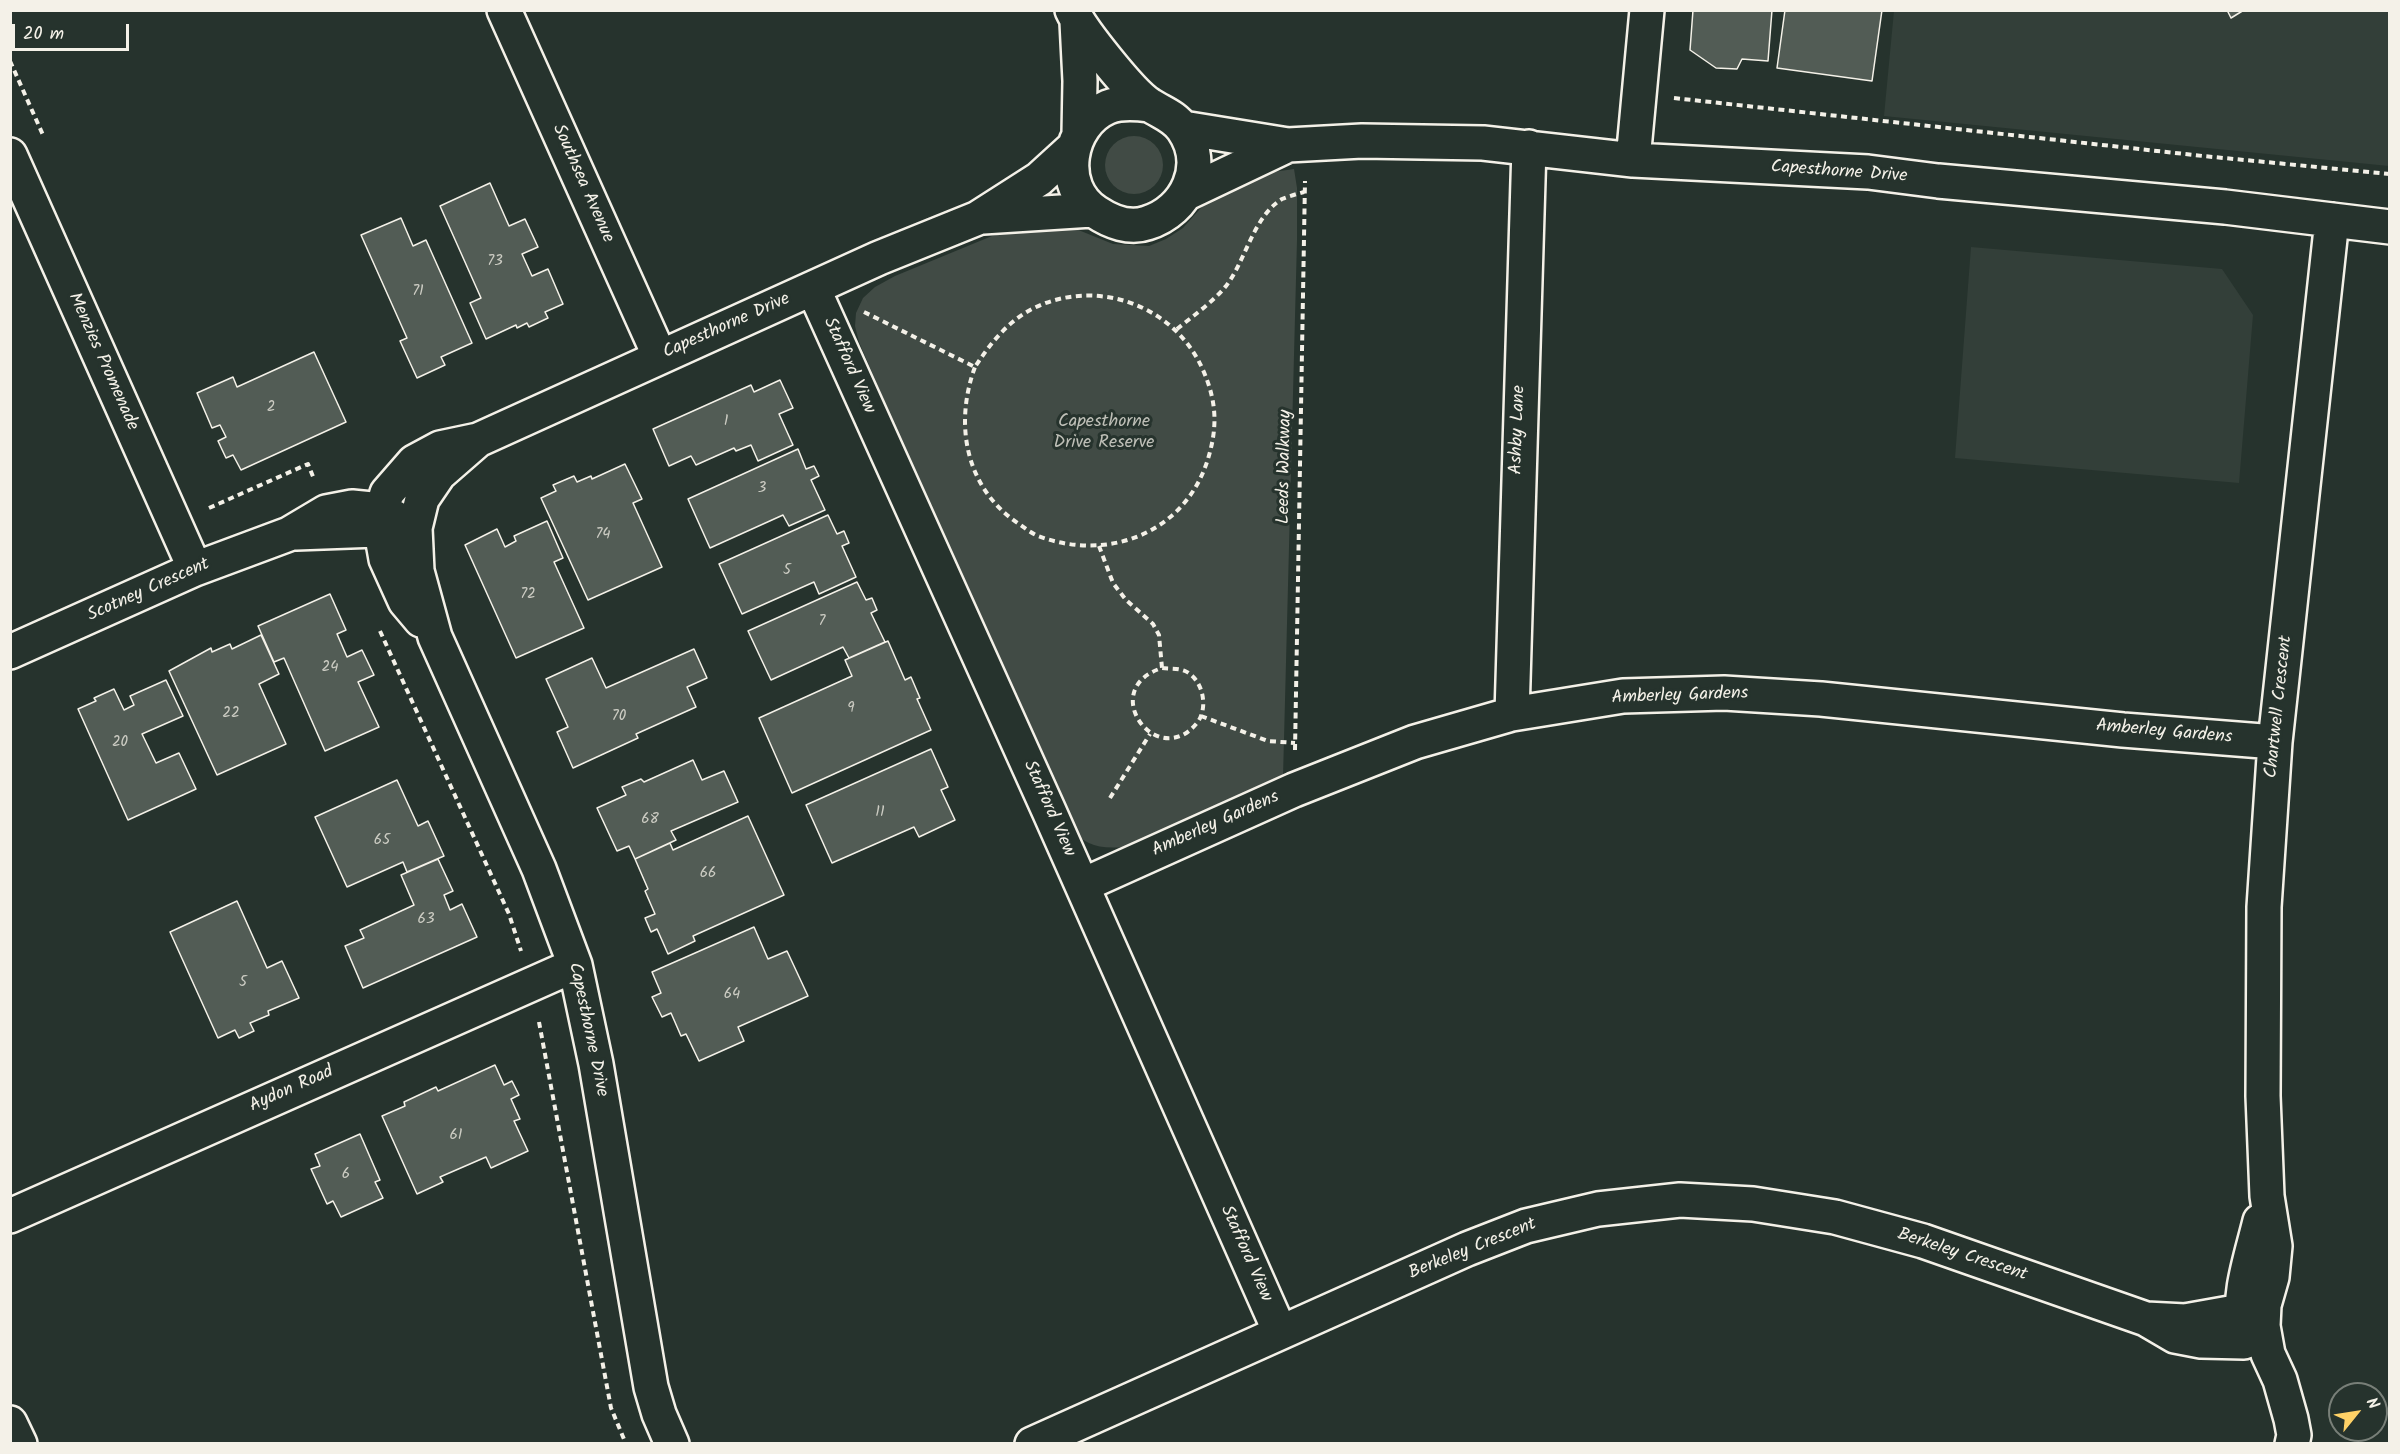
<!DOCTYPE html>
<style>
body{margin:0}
#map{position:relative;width:2400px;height:1454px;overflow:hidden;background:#26332d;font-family:Kalam,sans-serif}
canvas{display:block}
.frame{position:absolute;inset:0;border:12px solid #f4f1e8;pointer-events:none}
.north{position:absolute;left:2328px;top:1382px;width:60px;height:60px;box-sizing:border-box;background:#26332d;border:2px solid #787f78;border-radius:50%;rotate:60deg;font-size:16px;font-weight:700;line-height:24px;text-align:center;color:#f4f1e8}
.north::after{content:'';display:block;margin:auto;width:21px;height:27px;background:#ffd166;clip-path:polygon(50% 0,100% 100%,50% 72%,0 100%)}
.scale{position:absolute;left:12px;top:24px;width:117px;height:27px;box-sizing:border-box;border:3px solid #f4f1e8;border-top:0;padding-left:8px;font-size:18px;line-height:21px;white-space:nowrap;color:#f4f1e8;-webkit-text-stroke:4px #26332d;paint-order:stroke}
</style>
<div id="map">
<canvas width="2400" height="1454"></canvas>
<div class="frame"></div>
<div class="north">N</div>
<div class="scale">20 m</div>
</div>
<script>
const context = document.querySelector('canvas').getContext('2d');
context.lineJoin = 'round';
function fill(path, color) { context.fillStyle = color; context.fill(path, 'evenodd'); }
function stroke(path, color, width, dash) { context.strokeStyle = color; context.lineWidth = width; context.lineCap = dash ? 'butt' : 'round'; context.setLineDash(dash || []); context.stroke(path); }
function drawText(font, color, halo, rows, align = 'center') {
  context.font = font + ' Kalam,sans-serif'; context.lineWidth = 6; context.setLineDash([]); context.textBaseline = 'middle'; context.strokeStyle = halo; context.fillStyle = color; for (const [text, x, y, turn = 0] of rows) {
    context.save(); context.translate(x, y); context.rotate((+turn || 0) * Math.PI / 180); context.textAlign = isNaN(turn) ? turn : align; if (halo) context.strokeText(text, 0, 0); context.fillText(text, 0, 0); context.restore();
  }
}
fill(new Path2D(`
 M 1894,11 L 2389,11 L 2389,166 L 1884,116 Z
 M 1971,247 L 2222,269 L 2253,315 L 2239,483 L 1955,458 Z`), '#333f39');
fill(new Path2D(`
 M1105 165a29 29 0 1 1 58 0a29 29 0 1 1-58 0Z
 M 1294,169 L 1297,188 L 1297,240 L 1283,777 L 1124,847 C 1075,852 1068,825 1050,785 L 859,342 L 855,326 L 856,313 L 863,298 L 875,287 L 895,276 L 992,236 L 1023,229 L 1071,227 L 1113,244 L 1149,246 L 1166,239 L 1183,228 L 1208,200 L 1266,173 Z`), '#414b45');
const building = new Path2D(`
 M 1693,10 L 1772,10 L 1768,61 L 1742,59 L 1737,69 L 1716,68 L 1690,50 Z
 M 1785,10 L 1882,10 L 1872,81 L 1777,68 Z
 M 2227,10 L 2244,10 L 2231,18 Z
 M 490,183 L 509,226 L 525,219 L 538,247 L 522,254 L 532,276 L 548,269 L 563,304 L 545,312 L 548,318 L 529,327 L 527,323 L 517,328 L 516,325 L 486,339 L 470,303 L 481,298 L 440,206 Z
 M 401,218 L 413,246 L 426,240 L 472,343 L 441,357 L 445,365 L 417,378 L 400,341 L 407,338 L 361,235 Z
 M 314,352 L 346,422 L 241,470 L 233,455 L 226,458 L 218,441 L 226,437 L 220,425 L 212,428 L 197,393 L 233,377 L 237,387 Z
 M 780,380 L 793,408 L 779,414 L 793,445 L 758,461 L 751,445 L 736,451 L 734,448 L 696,465 L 691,456 L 669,466 L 653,429 L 751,385 L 754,392 Z
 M 798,449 L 806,469 L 814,466 L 819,476 L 811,480 L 825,510 L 789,526 L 783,515 L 710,548 L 688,499 Z
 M 625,464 L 642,499 L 633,503 L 662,567 L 588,600 L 541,498 L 556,491 L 553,485 L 574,476 L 577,482 L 591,476 L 592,479 Z
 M 828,515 L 837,534 L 844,531 L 849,543 L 842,546 L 856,577 L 819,594 L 814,582 L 742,614 L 719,564 Z
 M 547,521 L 563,558 L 554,562 L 584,628 L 516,658 L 465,545 L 497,529 L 505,547 L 516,541 L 514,536 Z
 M 857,582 L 866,600 L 872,598 L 877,610 L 871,613 L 885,642 L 849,658 L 843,647 L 771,680 L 748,631 Z
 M 330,594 L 346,630 L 337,634 L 347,657 L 362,650 L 374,675 L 358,682 L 379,727 L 325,751 L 284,658 L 274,662 L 258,626 Z
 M 261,635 L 279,674 L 259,684 L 286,744 L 217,775 L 169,671 L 211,648 L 212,652 L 230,644 L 232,649 Z
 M 888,641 L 905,680 L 911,677 L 920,698 L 917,699 L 931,730 L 792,793 L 759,718 L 852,676 L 845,660 Z
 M 694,649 L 707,678 L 687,687 L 696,707 L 636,734 L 638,738 L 573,768 L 557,732 L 568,727 L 546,679 L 592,658 L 606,688 Z
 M 166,680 L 183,716 L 142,734 L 156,763 L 179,753 L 196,789 L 128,820 L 78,709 L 96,701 L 94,698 L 114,689 L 124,710 L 134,705 L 130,696 Z
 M 931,749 L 948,787 L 941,790 L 955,820 L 919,837 L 914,827 L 832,863 L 806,805 Z
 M 693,760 L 702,780 L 724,771 L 738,802 L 671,831 L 676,840 L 635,859 L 629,846 L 617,851 L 597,808 L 626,795 L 622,787 L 641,779 L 644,782 Z
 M 397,780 L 418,826 L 428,821 L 444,856 L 407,872 L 403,862 L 347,887 L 315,817 Z
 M 748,816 L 784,895 L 693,936 L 695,941 L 668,954 L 657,929 L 651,932 L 645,918 L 655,914 L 645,891 L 648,889 L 635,859 L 670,843 L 673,850 Z
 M 438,859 L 453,891 L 444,895 L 450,910 L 462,904 L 477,937 L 363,988 L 345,946 L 364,938 L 360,930 L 414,905 L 401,875 Z
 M 237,901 L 267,968 L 282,961 L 299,998 L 268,1011 L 269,1015 L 250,1023 L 254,1031 L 239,1038 L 235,1030 L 218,1038 L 170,932 Z
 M 754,927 L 768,959 L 787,951 L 808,996 L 738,1027 L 744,1041 L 699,1061 L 686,1034 L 681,1036 L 671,1013 L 662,1017 L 652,997 L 661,993 L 652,972 Z
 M 495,1065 L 504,1085 L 512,1081 L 519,1095 L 511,1099 L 520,1119 L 514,1121 L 528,1151 L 491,1168 L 486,1157 L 440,1177 L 443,1182 L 417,1194 L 382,1116 L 405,1106 L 404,1102 L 436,1087 L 438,1091 Z
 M 360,1134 L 380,1180 L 375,1182 L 383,1198 L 341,1217 L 333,1201 L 327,1204 L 311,1169 L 320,1166 L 315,1154 Z`);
fill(building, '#525c55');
stroke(building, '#f4f1e8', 1.5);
const minor = new Path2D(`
 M 504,10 L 660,357
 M 1072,10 C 1081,30 1132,94 1150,105 C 1162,113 1174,116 1183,129 C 1208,165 1187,211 1147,223 C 1130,229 1111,222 1096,212 C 1057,187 1068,124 1108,107 C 1121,102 1135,103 1149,105
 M 1077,22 L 1080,81 L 1079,134
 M 1183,128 L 1288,145 L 1362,141 L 1483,143 L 1633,160 L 1868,172 L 1938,181 L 2225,207 L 2390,227
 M 10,155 L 195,569
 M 1633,160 L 1647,10
 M 1187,193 L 1288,145
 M 983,217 L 1092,210
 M 813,288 L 1049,811 L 1280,1332
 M 478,440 L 439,474 L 422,499 L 415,528 L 417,571 L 435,637 L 539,869 L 575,965 L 596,1064 L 651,1387 L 659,1414 L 672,1444
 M 296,533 L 404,529
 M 421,620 L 405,601 L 386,559 L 381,531 L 382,510 L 387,493 L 414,462 L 440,448 L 478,440 L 879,258 L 978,218 L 1039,179 L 1073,148
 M 10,652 L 195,569 L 289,534 L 326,512 L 352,507 L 382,510 L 401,521
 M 1512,714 L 1529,147
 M 1083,885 L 1294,790 L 1415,742 L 1512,714 L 1623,696 L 1724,693 L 1821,699 L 2123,730 L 2275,742
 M 10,1216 L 575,965
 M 2243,1332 C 2238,1293 2251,1258 2260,1221
 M 10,1423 L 20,1444
 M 1032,1444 L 1467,1249 L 1526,1226 L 1598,1209 L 1680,1200 L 1753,1204 L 1835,1217 L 1923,1241 L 2146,1319 L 2175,1336 L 2201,1341 L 2244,1342 L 2256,1336 L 2263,1326 L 2253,1316 L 2241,1311 L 2185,1321 L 2146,1319
 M 2292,1444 L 2294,1435 L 2291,1419 L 2280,1380 L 2268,1354 L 2263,1326 L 2264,1305 L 2272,1277 L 2275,1246 L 2267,1196 L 2263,1096 L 2264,907 L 2275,742 L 2332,220`);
stroke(minor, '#f4f1e8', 38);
stroke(new Path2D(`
 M 10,61 L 43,135
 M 1674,98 L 2203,156 L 2390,174
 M 864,312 L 975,367 C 990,344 1007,322 1032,309 C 1095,277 1174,304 1203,370 C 1217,402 1218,428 1207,462 C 1183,534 1107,562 1038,536 C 1031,533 1025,528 1019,524 C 965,488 954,424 975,367
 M 1177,329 C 1193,316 1213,302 1226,286 C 1246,260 1253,217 1282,199 C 1289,196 1297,194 1304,192
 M 209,508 L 308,464 L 314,479
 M 1099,546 L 1113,583 L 1126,600 L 1153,624 L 1159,635 L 1162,668 C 1096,689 1157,772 1197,723 C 1209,708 1203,679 1185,671 C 1178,668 1169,669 1162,668
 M 380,631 L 509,914 L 521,951
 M 1201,716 L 1268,741 L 1295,743
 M 1295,750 L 1305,181
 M 1110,798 L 1150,734
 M 539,1022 L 611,1408 L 626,1444`), '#f4f1e8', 4, [6, 4.5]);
stroke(minor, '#26332d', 33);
drawText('15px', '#ccccc3', null, [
 ["73",495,262],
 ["71",418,292],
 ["2",271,408],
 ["1",726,422],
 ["3",762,489],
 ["74",603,535],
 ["5",787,571],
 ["72",528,595],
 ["7",822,622],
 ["24",330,668],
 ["9",851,709],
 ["22",231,714],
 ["70",619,717],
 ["20",120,743],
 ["11",880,813],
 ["68",650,820],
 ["65",382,841],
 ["66",708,874],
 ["63",426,920],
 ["5",243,983],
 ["64",732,995],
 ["61",456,1136],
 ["6",346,1175]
]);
drawText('18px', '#f4f1e8', '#26332d', [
 ["Capesthorne Drive",1839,173,4],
 ["Southsea Avenue",582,184,66],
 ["Capesthorne Drive",727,327,-24],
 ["Menzies Promenade",102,362,66],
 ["Stafford View",848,366,66],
 ["Ashby Lane",1519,430,-88],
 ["Leeds Walkway",1286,467,-89],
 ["Scotney Crescent",149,591,-24],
 ["Amberley Gardens",1680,697,-2],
 ["Chartwell Crescent",2280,707,-84],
 ["Amberley Gardens",2164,733,5],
 ["Stafford View",1048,809,66],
 ["Amberley Gardens",1216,825,-24],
 ["Capesthorne Drive",587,1030,78],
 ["Aydon Road",292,1090,-24],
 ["Berkeley Crescent",1473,1250,-22],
 ["Stafford View",1245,1254,66],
 ["Berkeley Crescent",1962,1256,18]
]);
drawText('18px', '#bebfb7', '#26332d', [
 ["Capesthorne",1104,423],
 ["Drive Reserve",1104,444]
]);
</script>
